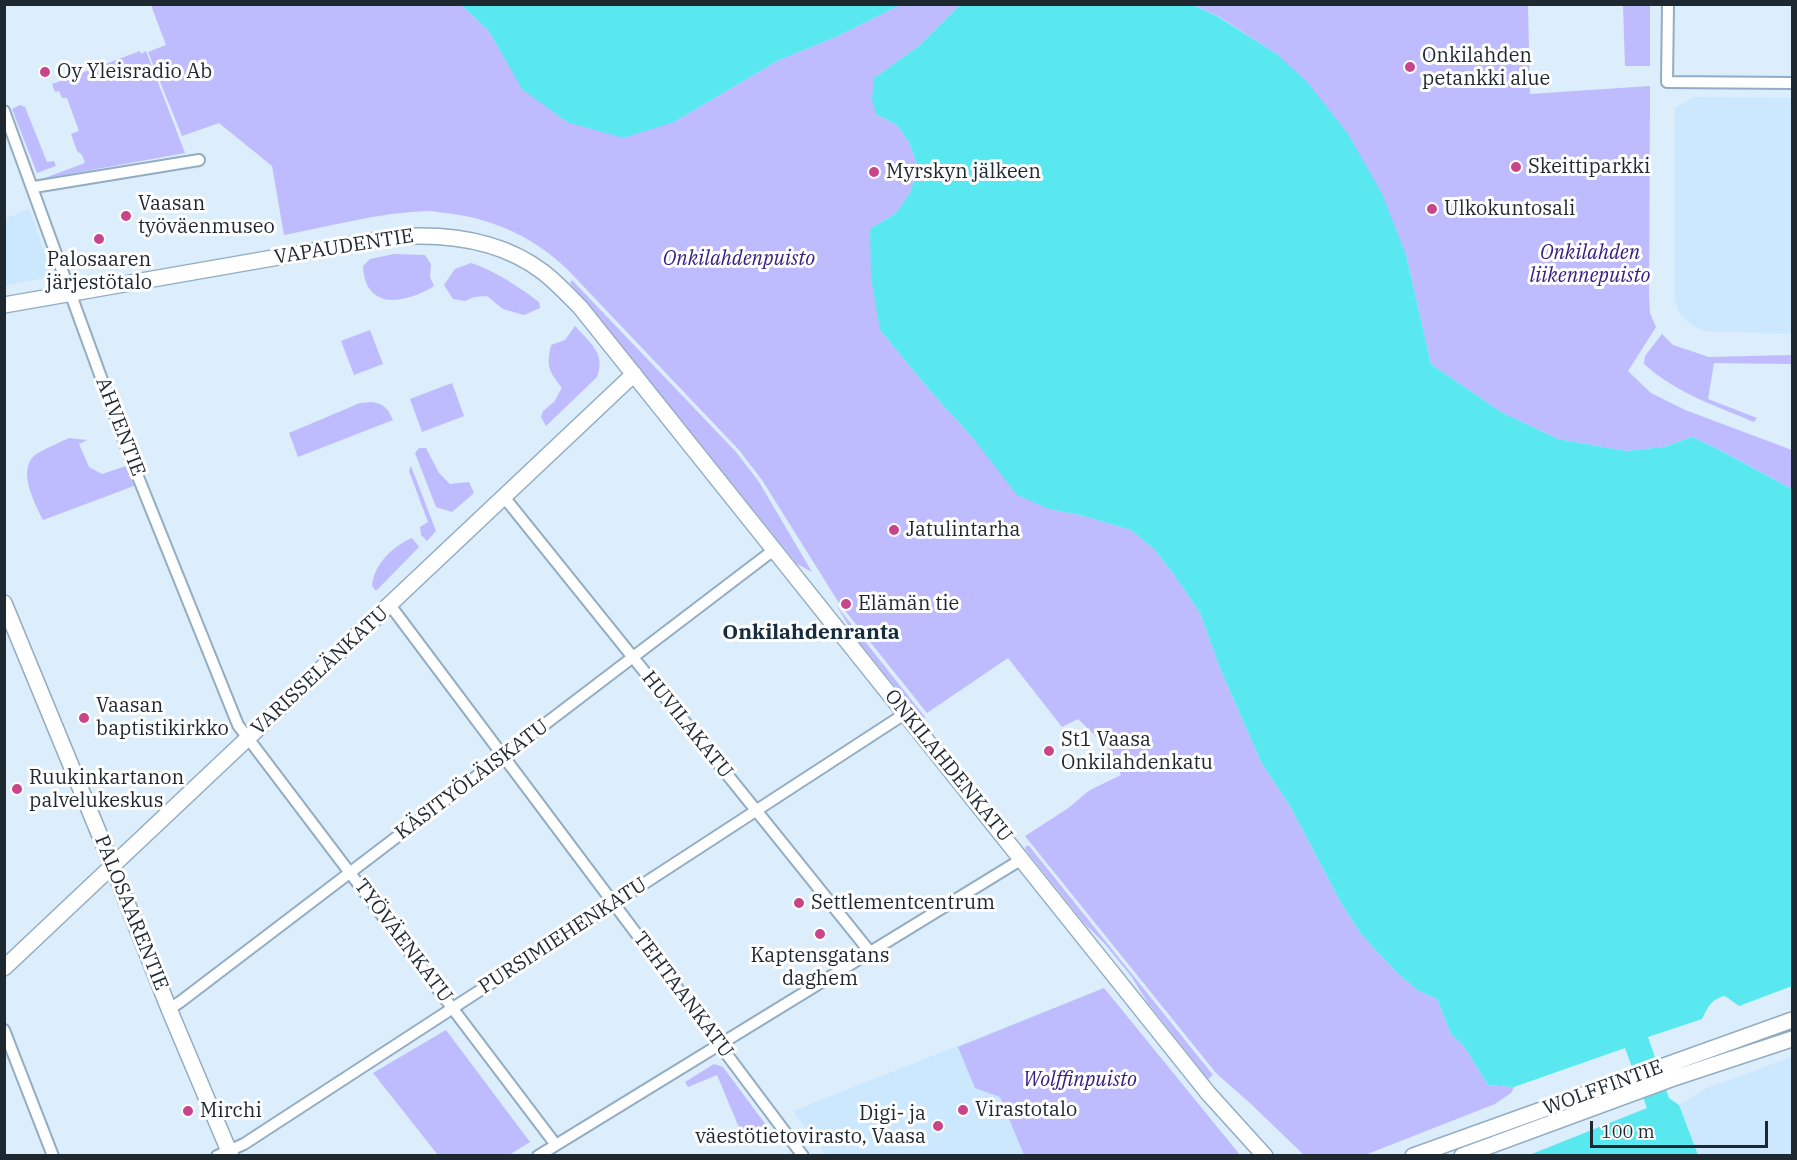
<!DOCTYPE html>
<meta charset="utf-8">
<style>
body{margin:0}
#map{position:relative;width:1797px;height:1160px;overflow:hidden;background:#dcedfb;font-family:"IBM Plex Serif",serif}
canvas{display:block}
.frame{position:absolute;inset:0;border:6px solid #1e2831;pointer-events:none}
.scale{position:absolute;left:1590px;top:1121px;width:178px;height:27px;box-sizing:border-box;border:3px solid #1e2831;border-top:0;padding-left:8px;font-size:18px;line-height:21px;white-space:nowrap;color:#1e2831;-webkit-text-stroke:4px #fff;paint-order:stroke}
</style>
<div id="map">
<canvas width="1797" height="1160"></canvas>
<div class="frame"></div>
<div class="scale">100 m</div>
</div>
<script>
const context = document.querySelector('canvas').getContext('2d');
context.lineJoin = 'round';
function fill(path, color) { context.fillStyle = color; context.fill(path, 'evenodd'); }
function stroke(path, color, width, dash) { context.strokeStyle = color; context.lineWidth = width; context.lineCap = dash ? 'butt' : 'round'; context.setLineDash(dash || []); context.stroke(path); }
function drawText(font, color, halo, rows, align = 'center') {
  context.font = font + ' "IBM Plex Serif",serif'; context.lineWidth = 6; context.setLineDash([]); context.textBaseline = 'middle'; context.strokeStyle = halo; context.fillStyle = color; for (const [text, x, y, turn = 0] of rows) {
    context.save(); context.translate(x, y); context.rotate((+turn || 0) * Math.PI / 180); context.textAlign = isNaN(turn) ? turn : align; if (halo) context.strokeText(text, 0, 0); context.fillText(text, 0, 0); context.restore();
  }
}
fill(new Path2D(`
 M 1694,97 L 1792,98 L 1792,334 L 1703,331 L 1689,323 L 1679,312 L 1674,298 L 1675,108 Z
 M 29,209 L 53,276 L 5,286 L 5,219 Z
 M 1104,988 L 1240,1155 L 826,1155 L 793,1111 Z
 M 1792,1057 L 1792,1155 L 1698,1155 L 1679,1105 L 1707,1088 Z`), '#cce8fe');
fill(new Path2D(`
 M 151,5 L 461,5 L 489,31 L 523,89 L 567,122 L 674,122 L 777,61 L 838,36 L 900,5 L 960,5 L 920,45 L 874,78 L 876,114 L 897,125 L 909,142 L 918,167 L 910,193 L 896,213 L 870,229 L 880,330 L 932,393 L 973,438 L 1049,509 L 1080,515 L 1131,530 L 1154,549 L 1175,576 L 1200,613 L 1220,668 L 1261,762 L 1290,806 L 1340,901 L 1361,934 L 1397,973 L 1419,991 L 1437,999 L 1451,1034 L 1464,1046 L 1488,1085 L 1514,1087 L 1511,1093 L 1495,1104 L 1365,1155 L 1304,1155 L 1251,1104 L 1216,1073 L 1025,836 L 1067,809 L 1090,790 L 1121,775 L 1110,750 L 1078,719 L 1062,727 L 1008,658 L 927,713 L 839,603 L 762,480 L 739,450 L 568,270 C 536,239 497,220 453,214 C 444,213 435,211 426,211 C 378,213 331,226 284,235 L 272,166 L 219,123 L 182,136 L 148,52 L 166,45 Z
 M 1193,5 L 1528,5 L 1530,94 L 1650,86 L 1649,297 L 1650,313 L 1656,327 L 1628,371 L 1651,393 L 1685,410 L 1792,450 L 1792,489 C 1759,472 1727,452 1692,437 L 1664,447 L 1626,451 L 1558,439 L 1501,412 L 1431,364 L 1406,255 L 1278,55 L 1218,16 Z
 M 1623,5 L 1650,5 L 1650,66 L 1625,66 Z
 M 140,51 L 141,54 L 146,51 L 185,153 L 42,179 L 85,163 L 82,155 L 77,151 L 71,134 L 79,131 L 67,98 L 62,98 L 59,91 L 55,92 L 52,84 Z
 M 20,105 L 25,107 L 47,162 L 54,161 L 56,166 L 37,173 L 12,109 Z
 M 394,254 L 425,255 L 431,264 L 430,277 L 434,286 C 405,304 365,311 363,266 L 370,259 Z
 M 471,263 C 496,271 517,286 539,302 L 540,308 L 524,315 L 503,309 L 487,296 L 474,297 L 465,301 L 453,299 L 444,285 L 455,269 Z
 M 572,280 L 736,452 L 759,482 L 812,572 L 797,564 L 570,283 Z
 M 575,326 C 590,343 606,353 597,377 L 546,426 L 541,417 L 543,411 L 554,402 L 562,388 C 549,371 546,367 551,345 L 565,340 Z
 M 370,330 L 383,364 L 354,375 L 341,341 Z
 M 1662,334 L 1673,345 L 1709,357 L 1792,355 L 1792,364 L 1714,363 L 1708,399 L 1757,418 L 1754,422 C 1716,406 1676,393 1644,364 L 1645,356 Z
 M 452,383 L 464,416 L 422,432 L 410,399 Z
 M 372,402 C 385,404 388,409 393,420 L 298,457 L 289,433 L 360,403 Z
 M 69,438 L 87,440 L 79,444 L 89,467 L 102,474 L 126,466 L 134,486 L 43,520 C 35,504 19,474 32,458 C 38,451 59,443 69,438 Z
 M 419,448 L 426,448 L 439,473 L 450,484 L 469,482 L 474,493 L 452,512 L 436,507 L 415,453 Z
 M 411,466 L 436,531 L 427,541 L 421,535 L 420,527 L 428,522 L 409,471 Z
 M 412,538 L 419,547 L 376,591 L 372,586 C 374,564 393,546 412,538 Z
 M 836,605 L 925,717 L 925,718 L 919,716 L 858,641 Z
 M 1026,846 L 1029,846 L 1213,1075 L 1208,1079 L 1148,1003 L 1131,976 L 1104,943 L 1084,923 L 1025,849 Z
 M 1104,988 L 1240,1155 L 1024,1155 L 1000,1097 L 975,1088 L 958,1047 Z
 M 446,1030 L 530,1142 L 509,1155 L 438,1155 L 373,1073 Z
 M 714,1064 L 723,1067 L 766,1125 L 743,1137 L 717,1075 L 688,1087 L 685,1082 Z`), '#bebbff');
fill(new Path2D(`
 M 461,5 L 900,5 L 838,36 L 777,61 L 674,122 L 623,138 L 567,122 L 522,89 L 489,31 Z
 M 960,5 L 1193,5 L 1217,16 L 1278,55 L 1308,83 L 1348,134 L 1382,194 L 1406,255 L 1431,364 L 1501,412 L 1558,439 L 1626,451 L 1664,447 L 1692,437 C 1726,452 1759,472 1792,489 L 1792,986 L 1739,1006 L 1725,996 C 1711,999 1708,1007 1702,1019 L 1648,1037 L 1669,1098 L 1679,1105 L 1698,1155 L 1529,1155 L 1647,1108 L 1625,1048 L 1514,1087 L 1488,1085 L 1464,1046 L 1451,1034 L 1437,999 L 1419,991 L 1397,973 L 1361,934 L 1340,901 L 1290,806 L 1261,762 L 1220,668 L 1200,613 L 1175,576 L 1154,549 L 1131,530 L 1080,515 L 1049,509 L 1017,495 L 973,438 L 932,393 L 880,330 L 871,277 L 870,229 L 896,213 L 910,193 L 918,167 L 909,142 L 897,125 L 876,114 L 872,100 L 874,78 L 920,45 Z`), '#59e8ef');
const street = new Path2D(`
 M 1668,4 L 1667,82 L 1792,83
 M 4,111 L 130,457 L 238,725 L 556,1145
 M 34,187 L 199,160
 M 504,497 L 870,952
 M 390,605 L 803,1156
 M 169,1009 L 180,1002 L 775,549
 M 4,1030 L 53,1156
 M 217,1156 L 244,1144 L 906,713
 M 538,1156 L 1022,859`);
const secondary = new Path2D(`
 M 4,305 L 393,237 C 445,233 500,239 543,272 C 556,282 568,295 580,307 L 1208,1093 L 1265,1156
 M 4,603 L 112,865 L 169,1009 L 231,1156
 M 4,968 L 634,374
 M 1413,1156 L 1792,1020
 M 1462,1156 L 1671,1079 L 1792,1039`);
stroke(street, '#92adc3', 14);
stroke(secondary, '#92adc3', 18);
stroke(street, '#fff', 10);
stroke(secondary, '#fff', 15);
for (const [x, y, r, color] of [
 [1410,67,6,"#c94589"],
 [45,72,6,"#c94589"],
 [1516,167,6,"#c94589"],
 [874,172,6,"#c94589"],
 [1432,209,6,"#c94589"],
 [126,216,6,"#c94589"],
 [99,239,6,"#c94589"],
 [894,530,6,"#c94589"],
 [846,604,6,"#c94589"],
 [84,718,6,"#c94589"],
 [1049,751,6,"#c94589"],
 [17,789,6,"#c94589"],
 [799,903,6,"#c94589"],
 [820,934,6,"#c94589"],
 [963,1110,6,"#c94589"],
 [188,1111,6,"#c94589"],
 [938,1126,6,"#c94589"]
]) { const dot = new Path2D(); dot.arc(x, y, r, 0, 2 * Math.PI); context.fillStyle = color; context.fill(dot); stroke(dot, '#fff', 2); }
drawText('20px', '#1e2831', '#fff', [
 ["Onkilahden",1422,56],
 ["petankki alue",1422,79],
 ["Oy Yleisradio Ab",57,72],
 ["Skeittiparkki",1528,167],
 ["Myrskyn jälkeen",886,172],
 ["Vaasan",138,204],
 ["työväenmuseo",138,227],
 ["Ulkokuntosali",1444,209],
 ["Palosaaren",99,260,"center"],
 ["järjestötalo",99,283,"center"],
 ["Jatulintarha",906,530],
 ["Elämän tie",858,604],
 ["Vaasan",96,706],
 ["baptistikirkko",96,729],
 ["St1 Vaasa",1061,740],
 ["Onkilahdenkatu",1061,763],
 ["Ruukinkartanon",29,778],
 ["palvelukeskus",29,801],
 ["Settlementcentrum",811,903],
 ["Kaptensgatans",820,956,"center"],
 ["daghem",820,979,"center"],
 ["Virastotalo",975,1110],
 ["Mirchi",200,1111],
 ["Digi- ja",926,1114,"right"],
 ["väestötietovirasto, Vaasa",926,1137,"right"]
], 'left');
drawText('20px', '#1e2831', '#fff', [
 ["VAPAUDENTIE",344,247,-9],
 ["AHVENTIE",120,427,69],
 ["VARISSELÄNKATU",320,671,-43],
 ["HUVILAKATU",687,725,51],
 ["ONKILAHDENKATU",948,766,51],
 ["KÄSITYÖLÄISKATU",472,780,-37],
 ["PALOSAARENTIE",131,913,68],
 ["PURSIMIEHENKATU",563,936,-33],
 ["TYÖVÄENKATU",403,941,53],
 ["TEHTAANKATU",683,995,53],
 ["WOLFFINTIE",1603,1088,-20]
]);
drawText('italic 20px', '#372080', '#fff', [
 ["Onkilahden",1590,253],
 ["liikennepuisto",1590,276],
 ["Onkilahdenpuisto",739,259],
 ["Wolffinpuisto",1080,1080]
]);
drawText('bold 21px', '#162d3e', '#fff', [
 ["Onkilahdenranta",811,633]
]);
</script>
